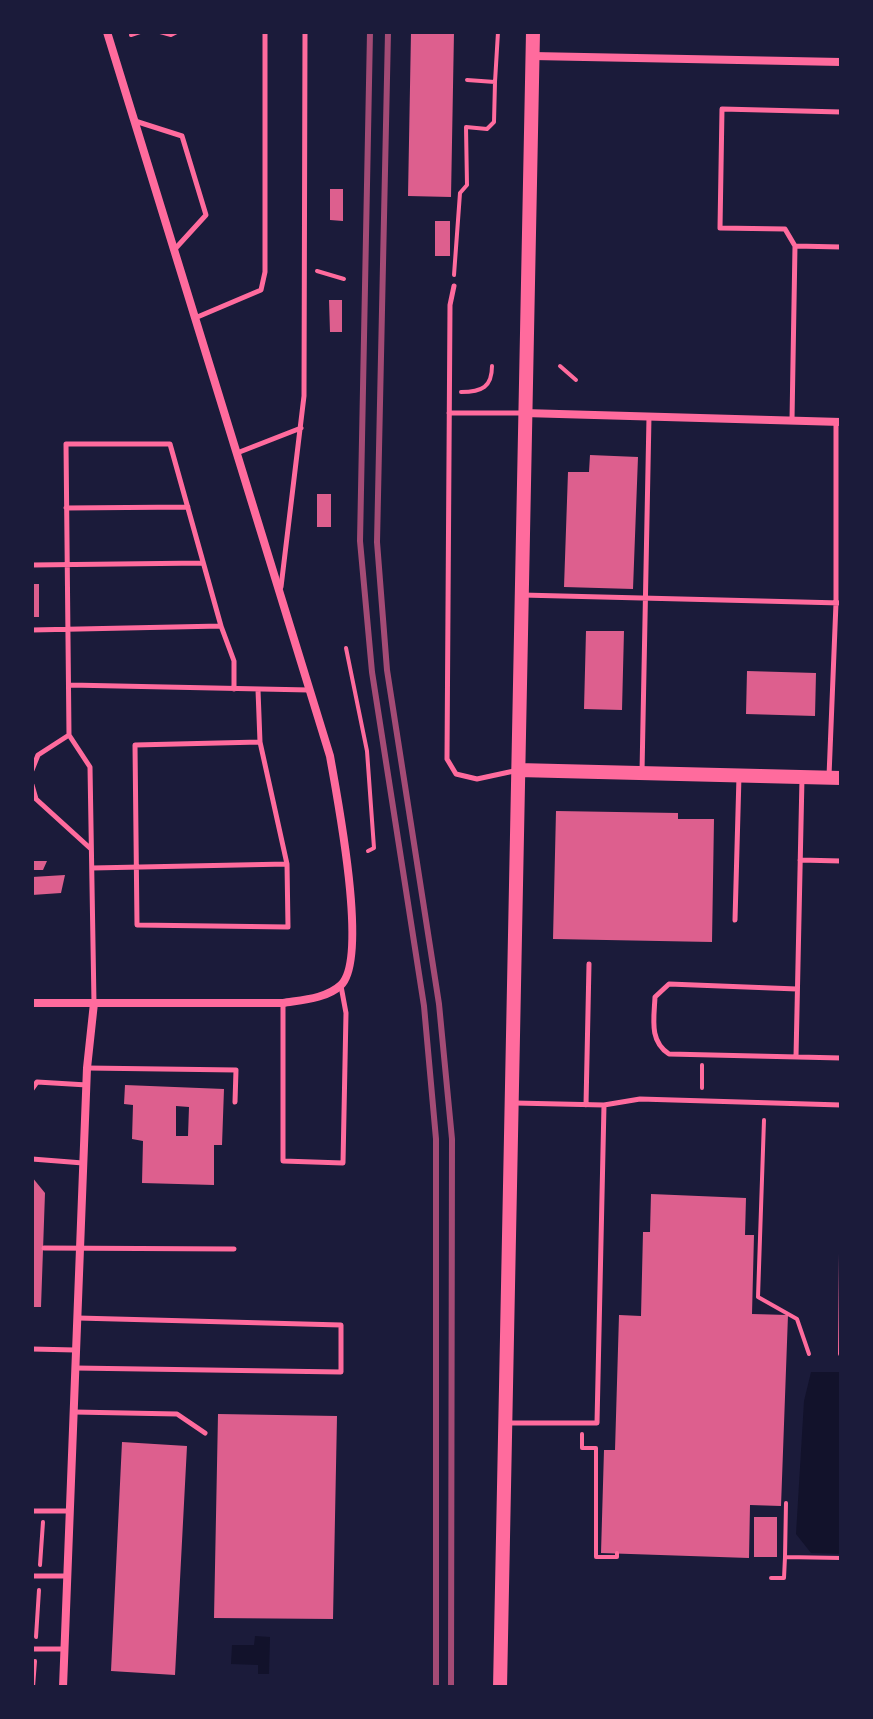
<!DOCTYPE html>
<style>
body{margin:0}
#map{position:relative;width:873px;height:1719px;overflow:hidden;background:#1b1b3a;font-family:Montserrat,sans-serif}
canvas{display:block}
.frame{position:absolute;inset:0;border:34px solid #1b1b3a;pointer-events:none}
</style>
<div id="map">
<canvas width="873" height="1719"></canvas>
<div class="frame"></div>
</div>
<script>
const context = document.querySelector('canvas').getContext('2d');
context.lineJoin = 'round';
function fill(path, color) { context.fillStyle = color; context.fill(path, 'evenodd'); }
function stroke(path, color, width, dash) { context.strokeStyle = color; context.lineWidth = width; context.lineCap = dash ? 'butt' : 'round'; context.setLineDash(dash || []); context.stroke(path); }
fill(new Path2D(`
 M 811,1372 L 841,1372 L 841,1554 L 811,1553 L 796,1534 L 804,1401 Z
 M 255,1636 L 270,1637 L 269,1674 L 258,1674 L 258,1665 L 231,1664 L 232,1645 L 254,1645 Z`), '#12122b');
fill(new Path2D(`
 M 411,32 L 454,32 L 451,197 L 408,196 Z
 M 330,189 L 343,189 L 343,221 L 330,220 Z
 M 435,221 L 450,221 L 450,256 L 435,256 Z
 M 329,300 L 342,300 L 342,332 L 330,332 Z
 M 590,455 L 638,457 L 633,589 L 564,587 L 568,472 L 589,472 Z
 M 317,494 L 331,494 L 331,527 L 317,527 Z
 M 32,584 L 39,584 L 39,617 L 32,617 Z
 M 586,631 L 624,631 L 622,710 L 584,709 Z
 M 747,671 L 816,673 L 815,716 L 746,714 Z
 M 556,811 L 678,813 L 678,819 L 714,819 L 712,942 L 553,939 Z
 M 32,861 L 47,861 L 43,870 L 32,870 Z
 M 65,875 L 61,893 L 32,895 L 32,877 Z
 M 125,1085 L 224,1089 L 222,1145 L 214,1145 L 214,1185 L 142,1183 L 143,1141 L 132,1139 L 133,1105 L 124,1104 ZM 176,1106 L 189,1107 L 188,1136 L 176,1136 Z
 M 32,1177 L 45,1193 L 41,1307 L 32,1307 Z
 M 651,1194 L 746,1198 L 745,1235 L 754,1235 L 752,1314 L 788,1315 L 781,1506 L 750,1505 L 749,1558 L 601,1553 L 604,1450 L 615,1450 L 619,1315 L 641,1316 L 643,1232 L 650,1232 Z
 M 218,1414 L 337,1416 L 333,1619 L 214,1618 Z
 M 122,1442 L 187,1446 L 175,1675 L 111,1671 Z
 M 754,1517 L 777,1517 L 777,1557 L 754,1557 Z`), '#dd5f8e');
stroke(new Path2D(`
 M 160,32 L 171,35 L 177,32
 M 131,35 L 140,32
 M 495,82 L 498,32
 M 317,271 L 344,279
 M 454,275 L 460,193 L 467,185 L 466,127 L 487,129 L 494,122 L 495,82 L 467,80
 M 560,366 L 576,380
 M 461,392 C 482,392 492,387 492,366
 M 346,648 L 367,751 L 374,848 L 368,851
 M 702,1088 L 702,1065
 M 764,1120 L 758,1297 L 797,1319 L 809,1354
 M 840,1354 L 841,1253
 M 582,1434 L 582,1448 L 596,1448 L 596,1557 L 617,1557 L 617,1553
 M 785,1557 L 786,1503
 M 40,1565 L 43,1522
 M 771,1578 L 784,1578 L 785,1557 L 841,1558
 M 36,1637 L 39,1590
 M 33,1687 L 35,1661`), '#ff6b9d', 4);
stroke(new Path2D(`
 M 135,121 L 182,136 L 206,215 L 175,249
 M 795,246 L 785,229 L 720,228 L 722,109 L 841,112
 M 454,286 L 450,305 L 447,759 L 456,774 L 477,779 L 514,771
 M 195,318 L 261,290 L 265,272 L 265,32
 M 449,413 L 524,413
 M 792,420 L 795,246 L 841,247
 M 237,453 L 301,428
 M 66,508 L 188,507
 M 32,565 L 203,563
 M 281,587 L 304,396 L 305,32
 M 522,595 L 841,603
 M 221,626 L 234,661 L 234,689
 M 32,630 L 221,626 L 170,444 L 66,444 L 69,735 L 90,767 L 94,1003
 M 70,685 L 309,690
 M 258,690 L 260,742
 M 32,770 L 38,755 L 69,735
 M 642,772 L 649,417
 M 829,776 L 836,603 L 836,423
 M 32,785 L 36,799 L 91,849
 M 800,860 L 841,861
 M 92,868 L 287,864 L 288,927 L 137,925 L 135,745 L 260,742 L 287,864
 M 735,920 L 739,776
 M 797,989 L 669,984 L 655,997 C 654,1019 649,1041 669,1054 L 841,1058
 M 283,1003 L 283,1161 L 343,1163 L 346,1013 L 341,986
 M 796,1057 L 802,778
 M 87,1068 L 236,1070 L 235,1102
 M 32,1089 L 37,1082 L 87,1085
 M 515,1103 L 604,1105 L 640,1099 L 841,1105
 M 586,1105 L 589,964
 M 32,1159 L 83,1163
 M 44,1248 L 234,1249
 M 32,1349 L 75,1350
 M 75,1368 L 341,1372 L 341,1325 L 78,1318
 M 74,1412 L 177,1414 L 205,1433
 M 508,1423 L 597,1423 L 604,1105
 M 32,1511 L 70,1511
 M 32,1576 L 67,1576
 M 32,1649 L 64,1649`), '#ff6b9d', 5);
stroke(new Path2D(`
 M 533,56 L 841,62
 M 524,413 L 841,422
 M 32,1003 L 283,1003 C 301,1000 326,999 341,985 C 369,958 337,797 330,756 L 107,32
 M 63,1687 L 87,1068 L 94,1003`), '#ff6b9d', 8);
stroke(new Path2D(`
 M 518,770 L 841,778
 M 500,1687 L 533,32`), '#ff6b9d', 14);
stroke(new Path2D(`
 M 370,32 L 360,541 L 372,672 L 424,1006 L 436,1139 L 436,1687
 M 388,32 L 377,542 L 387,670 L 439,1004 L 452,1139 L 451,1687`), '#a44b75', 6);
</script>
